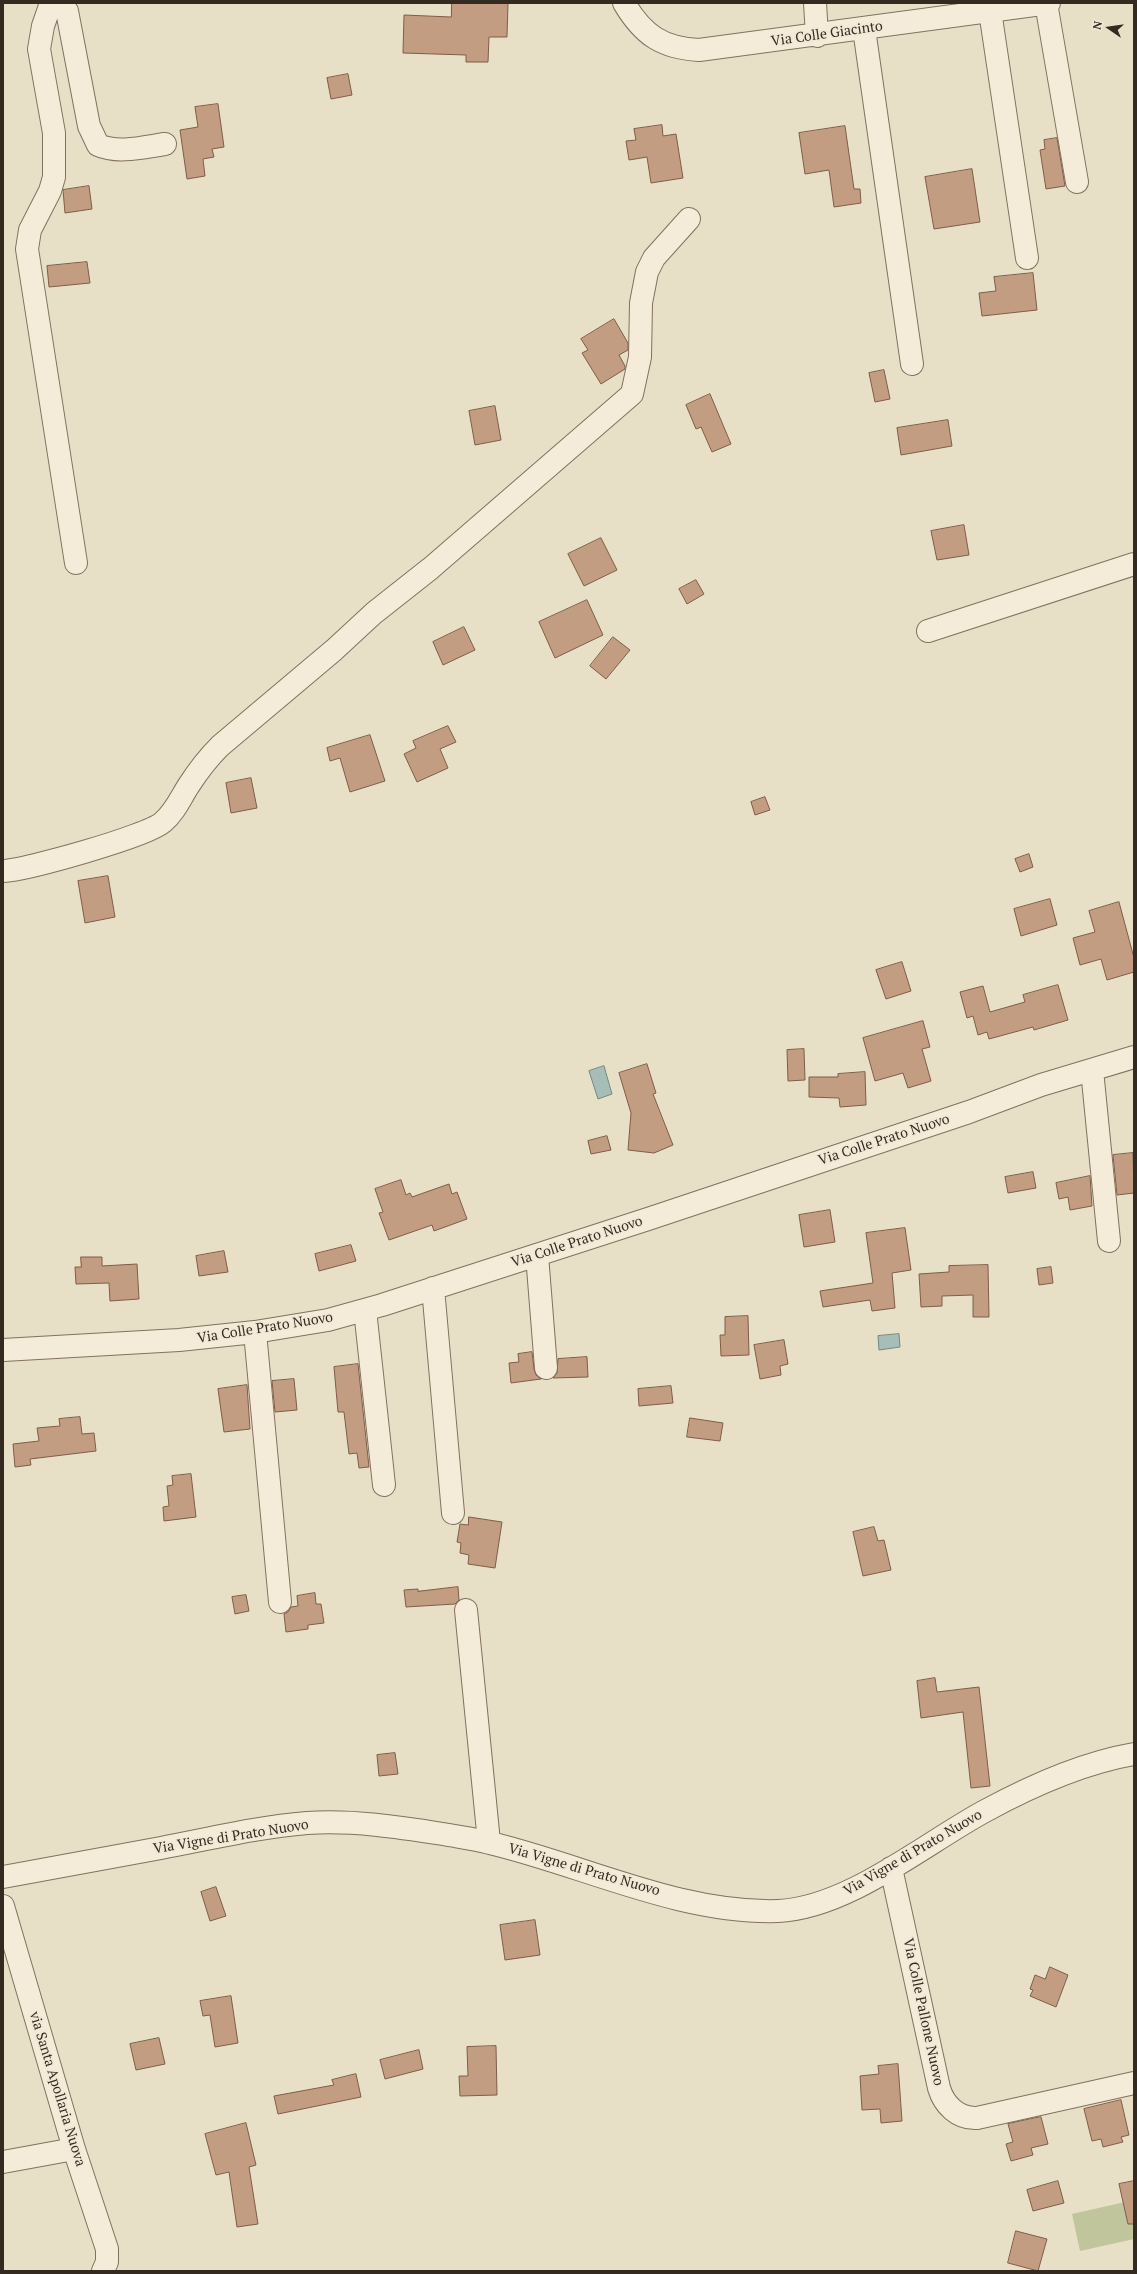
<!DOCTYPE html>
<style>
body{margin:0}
#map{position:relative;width:1137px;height:2274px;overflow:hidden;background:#e8dfc7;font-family:"PT Serif",serif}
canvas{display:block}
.frame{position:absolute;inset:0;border:4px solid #342a20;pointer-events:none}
.north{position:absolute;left:1089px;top:8px;width:40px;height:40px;-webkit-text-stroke:3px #f1e9d5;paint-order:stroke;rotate:283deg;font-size:11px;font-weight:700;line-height:16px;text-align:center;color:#342a20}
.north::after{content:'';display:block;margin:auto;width:14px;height:18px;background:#342a20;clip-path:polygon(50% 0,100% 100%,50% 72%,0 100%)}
</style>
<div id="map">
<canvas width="1137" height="2274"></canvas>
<div class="frame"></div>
<div class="north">N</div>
</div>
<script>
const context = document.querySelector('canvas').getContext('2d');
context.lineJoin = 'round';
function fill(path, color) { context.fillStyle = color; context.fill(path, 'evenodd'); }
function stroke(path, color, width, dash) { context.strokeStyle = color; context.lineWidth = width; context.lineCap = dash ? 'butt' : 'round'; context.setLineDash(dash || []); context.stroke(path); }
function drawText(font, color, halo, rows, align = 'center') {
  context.font = font + ' "PT Serif",serif'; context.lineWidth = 4; context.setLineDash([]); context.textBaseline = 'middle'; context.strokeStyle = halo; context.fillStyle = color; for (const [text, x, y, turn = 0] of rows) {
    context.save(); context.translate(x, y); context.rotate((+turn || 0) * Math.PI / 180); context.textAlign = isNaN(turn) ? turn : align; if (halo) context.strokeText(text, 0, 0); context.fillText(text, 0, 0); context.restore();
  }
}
fill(new Path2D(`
 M 1134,2200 L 1134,2239 L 1080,2251 L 1072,2214 Z`), '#c0c59c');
const water = new Path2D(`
 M 604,1066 L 612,1094 L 598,1099 L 589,1071 Z
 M 899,1334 L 900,1347 L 879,1350 L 878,1336 Z`);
fill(water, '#a7bdb7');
stroke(water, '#6f8a83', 1);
const building = new Path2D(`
 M 452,3 L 508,3 L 507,37 L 489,37 L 488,62 L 466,62 L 466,55 L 403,53 L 404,15 L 451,17 Z
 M 348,74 L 352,95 L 331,99 L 327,78 Z
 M 218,104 L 224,147 L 212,149 L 214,157 L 203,159 L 205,176 L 187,179 L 180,130 L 198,127 L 195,107 Z
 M 662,125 L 663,136 L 676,134 L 683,178 L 651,183 L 647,157 L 629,160 L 626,141 L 636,140 L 634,129 Z
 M 845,126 L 854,189 L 860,189 L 861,203 L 834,207 L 829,170 L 805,174 L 799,133 Z
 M 1057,138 L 1065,186 L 1046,189 L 1040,150 L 1045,149 L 1044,140 Z
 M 972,169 L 980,222 L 934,229 L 925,177 Z
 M 89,186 L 92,209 L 65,213 L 63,190 Z
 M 87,262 L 90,283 L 49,287 L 47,266 Z
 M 1033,273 L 1037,310 L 982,316 L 979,293 L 996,291 L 994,277 Z
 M 614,319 L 628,343 L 628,350 L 619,355 L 625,366 L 625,369 L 601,384 L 582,353 L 588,350 L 581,339 Z
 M 884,370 L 890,399 L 875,402 L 869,373 Z
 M 710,394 L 731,444 L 712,452 L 701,427 L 696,429 L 686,405 Z
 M 495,406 L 501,440 L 475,445 L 469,411 Z
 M 948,420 L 952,446 L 901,455 L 897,428 Z
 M 964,525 L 969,555 L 937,560 L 931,531 Z
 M 601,538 L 617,570 L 584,586 L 568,554 Z
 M 696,580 L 704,594 L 687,604 L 679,589 Z
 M 587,600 L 603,635 L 555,658 L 539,622 Z
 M 464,627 L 475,650 L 443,665 L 433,642 Z
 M 613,637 L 630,650 L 606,679 L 590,666 Z
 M 448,726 L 456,742 L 440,749 L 448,768 L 417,782 L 404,754 L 416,748 L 413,741 Z
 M 370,735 L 385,781 L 350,792 L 340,758 L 330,761 L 327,748 Z
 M 251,778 L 257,808 L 231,813 L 226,783 Z
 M 765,797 L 770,810 L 755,815 L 751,802 Z
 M 1029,854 L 1033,867 L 1020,872 L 1015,859 Z
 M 108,876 L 115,917 L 85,923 L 78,881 Z
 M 1050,899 L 1057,925 L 1021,936 L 1014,909 Z
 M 1119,902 L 1134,958 L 1134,972 L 1107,980 L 1101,959 L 1080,965 L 1073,938 L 1095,932 L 1089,911 Z
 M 902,962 L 911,991 L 886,999 L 876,970 Z
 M 1058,985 L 1068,1020 L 1034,1030 L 1033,1027 L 989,1039 L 987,1032 L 978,1035 L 973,1016 L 967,1018 L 960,992 L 983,986 L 990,1012 L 1025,1002 L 1023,995 Z
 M 923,1021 L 930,1047 L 922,1049 L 931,1081 L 908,1088 L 903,1073 L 875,1081 L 863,1038 Z
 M 804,1049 L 805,1080 L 788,1081 L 787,1050 Z
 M 647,1064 L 656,1093 L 653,1094 L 673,1145 L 654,1153 L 628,1150 L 631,1113 L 619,1073 Z
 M 865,1072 L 866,1105 L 840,1107 L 839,1098 L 809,1097 L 809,1077 L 838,1077 L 838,1074 Z
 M 607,1136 L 611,1150 L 591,1154 L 588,1141 Z
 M 1133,1153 L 1134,1193 L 1117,1195 L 1113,1155 Z
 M 1033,1172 L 1036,1188 L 1008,1193 L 1005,1177 Z
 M 1090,1176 L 1092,1206 L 1070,1210 L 1068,1197 L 1059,1199 L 1056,1183 Z
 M 401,1180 L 406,1195 L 410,1193 L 412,1197 L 449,1184 L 452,1194 L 457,1192 L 467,1219 L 434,1231 L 432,1225 L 389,1240 L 379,1213 L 383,1212 L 375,1189 Z
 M 830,1210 L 835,1242 L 804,1247 L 799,1215 Z
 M 905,1228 L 911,1270 L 892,1273 L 895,1308 L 872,1311 L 870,1300 L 823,1307 L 820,1291 L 873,1283 L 866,1233 Z
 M 351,1245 L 356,1261 L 319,1271 L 315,1254 Z
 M 224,1251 L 228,1272 L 199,1276 L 196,1256 Z
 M 81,1257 L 102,1257 L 102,1266 L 137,1264 L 139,1299 L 110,1301 L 109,1283 L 76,1284 L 75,1267 L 81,1267 Z
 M 988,1265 L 989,1317 L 973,1317 L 973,1295 L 942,1296 L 942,1306 L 921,1307 L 919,1274 L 949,1272 L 949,1266 Z
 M 1051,1267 L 1053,1283 L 1039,1285 L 1037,1269 Z
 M 748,1316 L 749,1355 L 721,1356 L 720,1335 L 725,1335 L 725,1317 Z
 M 784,1340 L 788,1364 L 780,1366 L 781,1375 L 760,1379 L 754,1345 Z
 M 532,1352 L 534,1369 L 536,1375 L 541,1379 L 511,1383 L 509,1363 L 519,1362 L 518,1354 Z
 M 587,1357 L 588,1377 L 553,1378 L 557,1373 L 558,1359 Z
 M 358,1364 L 369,1467 L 359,1468 L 357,1453 L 349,1454 L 344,1412 L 338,1412 L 334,1367 Z
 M 294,1379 L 297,1410 L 275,1412 L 272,1381 Z
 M 247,1385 L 250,1429 L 224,1432 L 218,1389 Z
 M 671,1386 L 673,1403 L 639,1406 L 638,1389 Z
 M 80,1417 L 82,1434 L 94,1433 L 96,1451 L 30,1459 L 31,1465 L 15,1467 L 13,1444 L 39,1441 L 37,1428 L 60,1426 L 59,1419 Z
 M 690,1418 L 723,1423 L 720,1441 L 687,1437 Z
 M 191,1474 L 196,1517 L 164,1521 L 163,1507 L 169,1506 L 167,1486 L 173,1485 L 172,1476 Z
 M 469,1517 L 502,1522 L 495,1568 L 468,1564 L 469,1555 L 460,1553 L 461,1543 L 457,1542 L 460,1524 L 468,1525 Z
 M 874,1527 L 878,1541 L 884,1540 L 891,1570 L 863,1576 L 853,1532 Z
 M 458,1587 L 459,1600 L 455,1604 L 406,1607 L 404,1590 L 418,1589 L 418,1591 Z
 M 315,1593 L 316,1604 L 321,1604 L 324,1623 L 308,1625 L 308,1629 L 286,1632 L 284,1614 L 288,1612 L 291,1607 L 298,1606 L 297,1596 Z
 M 246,1595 L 249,1611 L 235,1614 L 232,1597 Z
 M 935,1678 L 937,1692 L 979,1687 L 990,1786 L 971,1788 L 963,1712 L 921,1718 L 917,1681 Z
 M 395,1753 L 398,1774 L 379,1776 L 377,1755 Z
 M 216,1887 L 226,1916 L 210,1921 L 201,1892 Z
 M 535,1920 L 540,1955 L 505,1960 L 500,1925 Z
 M 1050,1967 L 1068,1975 L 1056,2007 L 1030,1996 L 1033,1990 L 1030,1989 L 1035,1975 L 1045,1979 Z
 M 231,1996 L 238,2043 L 215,2047 L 210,2015 L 203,2016 L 200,2001 Z
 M 159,2038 L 165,2064 L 136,2070 L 130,2044 Z
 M 496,2046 L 497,2095 L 460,2096 L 459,2076 L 468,2076 L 467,2047 Z
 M 419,2050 L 423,2069 L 385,2079 L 380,2060 Z
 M 898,2064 L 902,2121 L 881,2123 L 880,2109 L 862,2110 L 860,2076 L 879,2074 L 878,2066 Z
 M 356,2074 L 361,2097 L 278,2114 L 274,2096 L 334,2085 L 332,2080 Z
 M 1121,2100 L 1129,2135 L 1121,2137 L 1123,2142 L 1103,2147 L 1101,2139 L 1092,2141 L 1084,2109 Z
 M 1041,2117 L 1048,2144 L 1031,2148 L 1033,2155 L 1011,2161 L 1006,2144 L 1013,2142 L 1008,2124 Z
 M 246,2123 L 256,2165 L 249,2167 L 258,2224 L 237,2227 L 229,2172 L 216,2175 L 205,2134 Z
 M 1058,2181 L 1064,2203 L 1033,2211 L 1027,2190 Z
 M 1134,2181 L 1134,2224 L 1128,2224 L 1119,2184 Z
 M 1016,2231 L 1047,2239 L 1038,2271 L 1008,2263 Z`);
fill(building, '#c29d81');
stroke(building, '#7e5d47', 1);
const minor = new Path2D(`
 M 51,3 L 43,26 L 39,49 L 54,133 L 54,177 L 50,191 L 30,230 L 27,249 L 76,563
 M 61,3 L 67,11 L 89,126 L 98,145 C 118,154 144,147 165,144
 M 624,3 C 643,35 662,48 699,50 L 1049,3
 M 815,3 L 817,36
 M 1046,3 L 1077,182
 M 990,11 L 1027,258
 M 864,29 L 912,364
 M 928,631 L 1134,564
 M 3,871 C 26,870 148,836 163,822 C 175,812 181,797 189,785 C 198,771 208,758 220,746 L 334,650 L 374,613 L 431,568 L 632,394 L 640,357 L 641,303 L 647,272 L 654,258 L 689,219
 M 1092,1070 L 1109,1241
 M 537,1255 L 546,1368
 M 433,1288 L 453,1513
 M 365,1310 L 384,1485
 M 255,1332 L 280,1602
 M 3,1350 L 179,1340 L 255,1332 L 328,1320 L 382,1305 L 648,1219 L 969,1112 L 1041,1085 L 1134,1057
 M 466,1610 L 489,1842
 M 891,1868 L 939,2088 C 944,2105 958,2119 977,2118 L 1134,2083
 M 3,1877 C 56,1867 108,1858 161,1848 C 209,1839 258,1827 307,1823 C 353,1820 398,1827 443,1834 C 459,1837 475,1839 490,1843 C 583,1865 680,1914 778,1911 C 848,1908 924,1844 985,1811 C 1031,1786 1082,1763 1134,1754
 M 3,1906 L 74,2149 L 107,2249 L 107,2262 L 103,2271
 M 3,2162 L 74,2149`);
stroke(minor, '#82715e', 24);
stroke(minor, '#f4ecd9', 22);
drawText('14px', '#342a20', '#f1e9d5', [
 ["Via Colle Giacinto",827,34,-8],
 ["Via Colle Prato Nuovo",884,1140,-18],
 ["Via Colle Prato Nuovo",577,1242,-18],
 ["Via Colle Prato Nuovo",265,1328,-9],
 ["Via Vigne di Prato Nuovo",231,1837,-9],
 ["Via Vigne di Prato Nuovo",913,1853,-30],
 ["Via Vigne di Prato Nuovo",584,1870,16],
 ["Via Colle Pallone Nuovo",923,2012,78],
 ["via Santa Apollaria Nuova",57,2089,73]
]);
</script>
